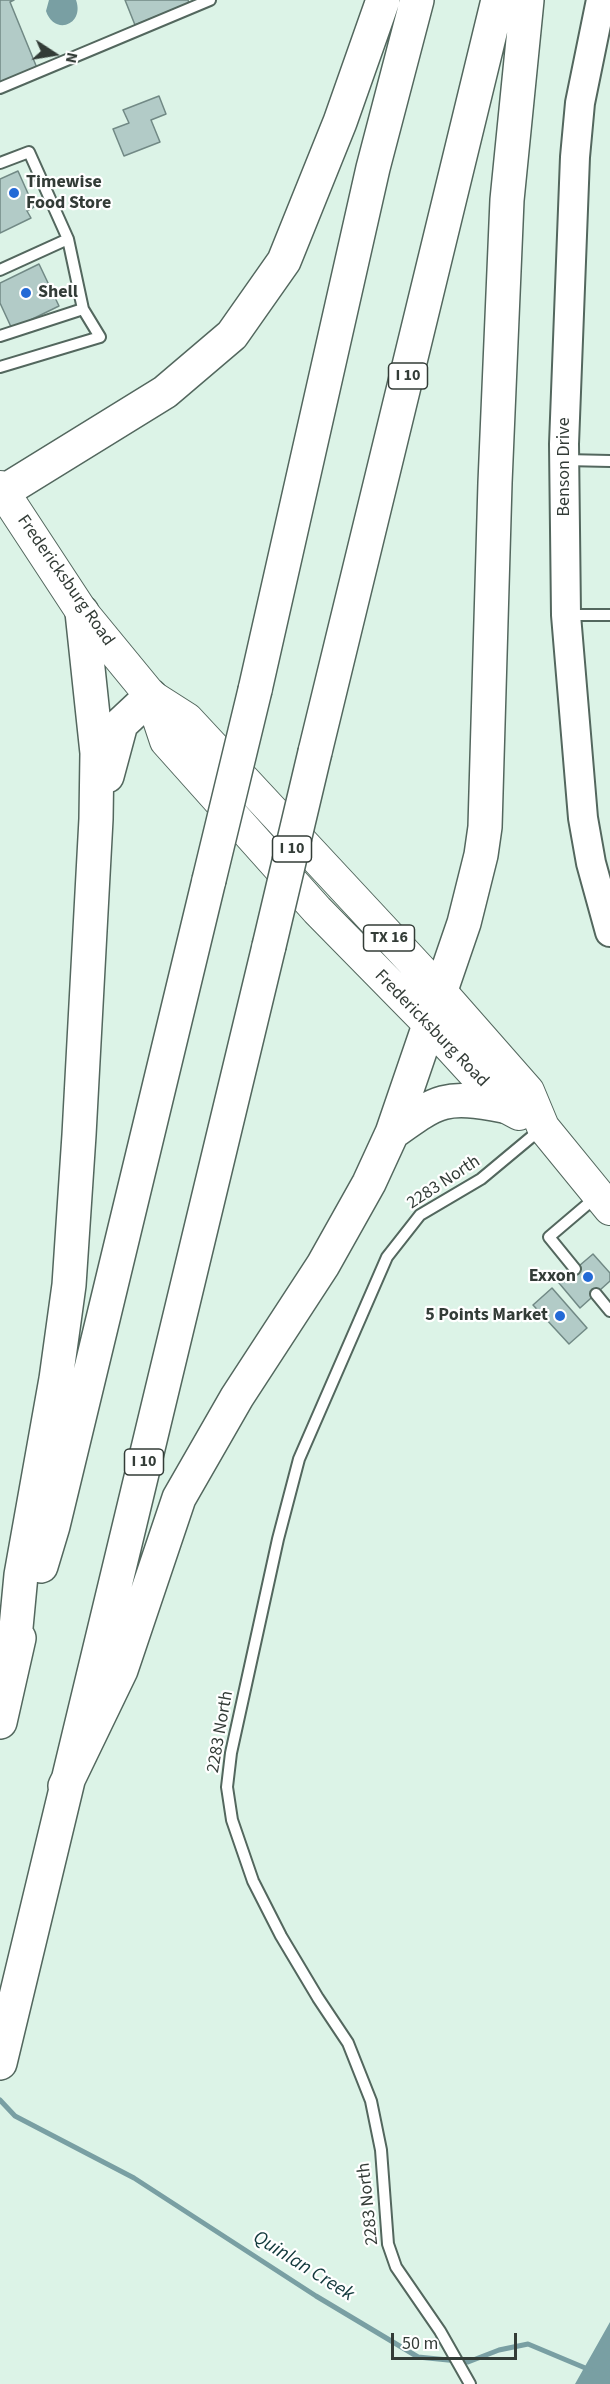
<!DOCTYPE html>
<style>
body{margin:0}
#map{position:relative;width:610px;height:2384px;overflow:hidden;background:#dcf3e7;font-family:"Source Sans 3",sans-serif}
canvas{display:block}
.north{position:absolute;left:24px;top:24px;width:60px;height:60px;-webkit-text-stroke:4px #fff;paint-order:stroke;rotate:102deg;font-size:16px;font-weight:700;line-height:24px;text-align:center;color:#333c37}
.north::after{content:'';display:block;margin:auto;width:21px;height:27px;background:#333c37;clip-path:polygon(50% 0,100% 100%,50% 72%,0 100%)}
.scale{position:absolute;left:391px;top:2333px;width:126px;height:27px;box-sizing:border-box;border:3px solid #333c37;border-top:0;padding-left:8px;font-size:18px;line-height:21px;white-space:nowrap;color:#333c37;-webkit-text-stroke:4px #fff;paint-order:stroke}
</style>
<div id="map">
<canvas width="610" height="2384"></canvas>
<div class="north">N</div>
<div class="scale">50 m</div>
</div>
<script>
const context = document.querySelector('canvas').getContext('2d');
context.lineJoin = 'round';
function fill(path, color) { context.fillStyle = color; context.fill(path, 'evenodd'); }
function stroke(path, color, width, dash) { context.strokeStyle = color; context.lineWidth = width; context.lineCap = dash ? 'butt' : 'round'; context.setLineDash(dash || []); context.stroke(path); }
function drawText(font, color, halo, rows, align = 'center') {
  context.font = font + ' "Source Sans 3",sans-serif'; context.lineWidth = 4.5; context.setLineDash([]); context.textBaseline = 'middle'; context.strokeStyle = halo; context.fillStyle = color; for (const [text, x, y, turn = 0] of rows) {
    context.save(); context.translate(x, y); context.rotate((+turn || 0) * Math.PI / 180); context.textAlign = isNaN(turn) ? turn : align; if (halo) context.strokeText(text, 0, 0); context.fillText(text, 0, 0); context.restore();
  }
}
fill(new Path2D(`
 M 49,0 L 76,0 C 85,25 54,36 46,11 Z
 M 610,2322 L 610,2384 L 575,2384 Z`), '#799fa3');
stroke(new Path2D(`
 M 0,2100 L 15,2116 L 134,2178 L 316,2296 L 418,2357 L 468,2362 L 499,2350 L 528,2344 L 590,2370`), '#799fa3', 5);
const building = new Path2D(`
 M 0,0 L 14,0 L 10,2 L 37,68 L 0,83 Z
 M 125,0 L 188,0 L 189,3 L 135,25 Z
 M 159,96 L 166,114 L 151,120 L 160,142 L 124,156 L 113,129 L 129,123 L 123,110 Z
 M 18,171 L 34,207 L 27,211 L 31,218 L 0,233 L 0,179 Z
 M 39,264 L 59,306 L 12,329 L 0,303 L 0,283 Z
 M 593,1254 L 610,1273 L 610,1281 L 580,1308 L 559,1283 Z
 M 552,1288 L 587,1328 L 569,1344 L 533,1305 Z`);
fill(building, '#b2cbc7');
stroke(building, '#718985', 1.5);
const lane = new Path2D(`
 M 0,88 L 210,0
 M 0,163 L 29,152 L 68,239 L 83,309 L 100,337 L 0,367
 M 0,270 L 68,239
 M 0,336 L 83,309
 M 565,460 L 610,461
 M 568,615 L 610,615
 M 575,1269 L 549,1237 L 596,1197
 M 596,1294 L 610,1311
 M 470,2384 L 440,2331 L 396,2267 L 388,2244 L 381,2150 L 371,2101 L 348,2043 L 318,1998 L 281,1936 L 253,1881 L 232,1820 L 227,1787 L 231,1753 L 278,1539 L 299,1459 L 387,1257 L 420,1215 L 481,1179 L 541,1129`);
const secondary = new Path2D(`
 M 601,0 L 580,103 L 575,157 L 564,444 L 566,615 L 583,818 L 591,863 L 610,932`);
const primary = new Path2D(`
 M 0,487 L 82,612 L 151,696 L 187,719 L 441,992 L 528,1091 L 543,1127 L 610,1209
 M 151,696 L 166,741 L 317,910 L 428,1023 L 504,1106 L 519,1114`);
const highway = new Path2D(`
 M 3,492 L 165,392 L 232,335 L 284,261 L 340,122 L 383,0
 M 255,690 L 373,168 L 417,0
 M 315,752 L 498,0
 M 107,776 L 121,724 L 151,696
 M 392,1133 C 439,1099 445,1095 504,1106
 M 41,1566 L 53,1526 L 209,880
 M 13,1659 L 21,1575 L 56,1379 L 69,1285 L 79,1135 L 96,819 L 97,753 L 82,612
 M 0,1722 L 19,1638
 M 65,1786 L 121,1670 L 179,1498 L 237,1397 L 323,1265 L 369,1183 L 392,1133 L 464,923 L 481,855 L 485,827 L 495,483 L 507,200 L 527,0
 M 0,2063 L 269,946`);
stroke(lane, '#53675e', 14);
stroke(secondary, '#53675e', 32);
stroke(primary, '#53675e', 34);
stroke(highway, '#53675e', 36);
stroke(lane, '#fff', 10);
stroke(secondary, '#fff', 28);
stroke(primary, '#fff', 32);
stroke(highway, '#fff', 33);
const highwayBridge = new Path2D(`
 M 209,880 L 255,690
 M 269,946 L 315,752`);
stroke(highwayBridge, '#53675e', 36, []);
stroke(highwayBridge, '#fff', 33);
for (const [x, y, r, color] of [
 [14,193,6,"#236ad6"],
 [26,293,6,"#236ad6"],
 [588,1277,6,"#236ad6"],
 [560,1316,6,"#236ad6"]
]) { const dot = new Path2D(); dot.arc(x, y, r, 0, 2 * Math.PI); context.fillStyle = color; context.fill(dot); stroke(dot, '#fff', 2); }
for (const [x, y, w] of [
 [408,376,39],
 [292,849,39],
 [389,938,51],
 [144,1462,39]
]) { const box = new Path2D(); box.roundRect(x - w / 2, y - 13, w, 26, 4.5); context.fillStyle = '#fff'; context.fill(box); stroke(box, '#333c37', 1.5); }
drawText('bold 16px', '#333c37', null, [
 ["I 10",408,376],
 ["I 10",292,849],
 ["TX 16",389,938],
 ["I 10",144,1462]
]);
drawText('bold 18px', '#333c37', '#fff', [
 ["Timewise",26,183],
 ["Food Store",26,204],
 ["Shell",38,293],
 ["Exxon",576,1277,"right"],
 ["5 Points Market",548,1316,"right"]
], 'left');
drawText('18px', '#333c37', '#fff', [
 ["Benson Drive",565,467,-90],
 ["Fredericksburg Road",65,581,55],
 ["Fredericksburg Road",431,1029,46],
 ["2283 North",444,1183,-33],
 ["2283 North",221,1732,-80],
 ["2283 North",369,2204,-96]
]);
drawText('italic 20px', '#12393c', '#fff', [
 ["Quinlan Creek",303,2267,32]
]);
</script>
